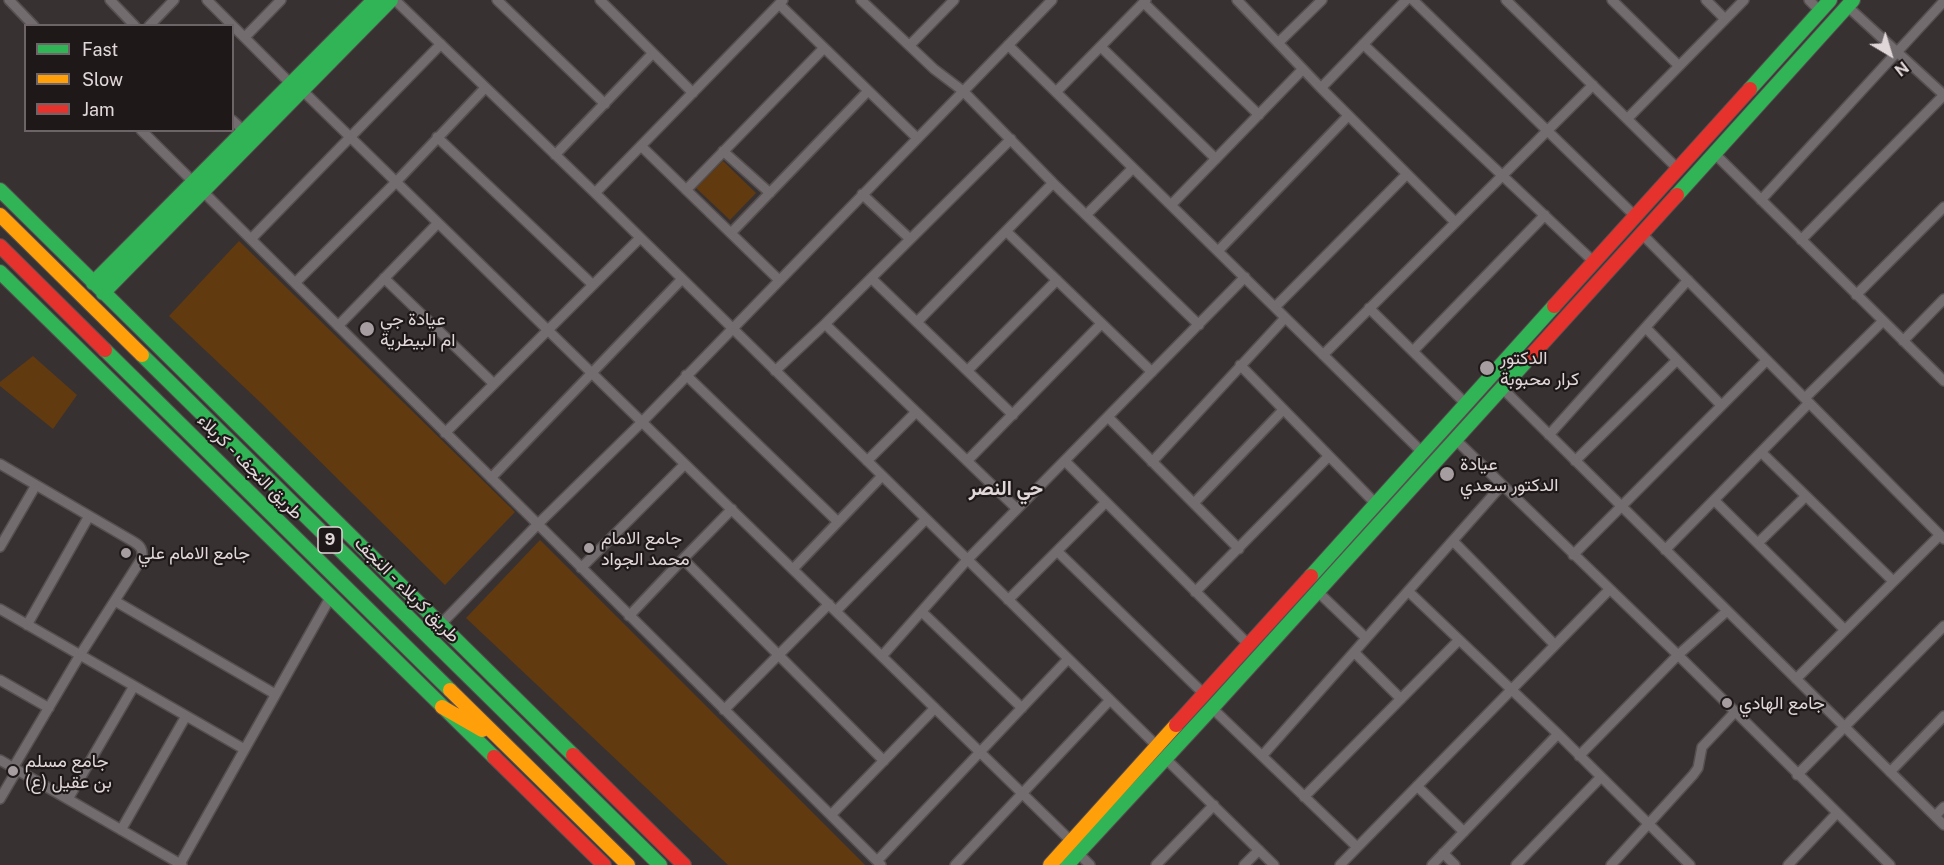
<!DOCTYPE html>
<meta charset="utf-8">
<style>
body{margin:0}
#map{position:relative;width:1944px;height:865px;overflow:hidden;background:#383132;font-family:"Public Sans",sans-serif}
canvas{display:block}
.legend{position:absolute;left:24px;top:24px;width:210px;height:108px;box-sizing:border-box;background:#1e1819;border:2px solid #6c6466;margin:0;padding:8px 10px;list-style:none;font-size:18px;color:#e0d7d9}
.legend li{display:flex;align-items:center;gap:12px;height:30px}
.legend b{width:30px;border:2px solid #6c6466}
.north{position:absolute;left:1860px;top:24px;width:60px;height:60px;-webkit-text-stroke:4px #1e1819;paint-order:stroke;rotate:142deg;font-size:16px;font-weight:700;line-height:24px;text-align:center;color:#e0d7d9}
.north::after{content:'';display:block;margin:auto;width:21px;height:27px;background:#e0d7d9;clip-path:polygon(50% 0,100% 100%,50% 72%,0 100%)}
</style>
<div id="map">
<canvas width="1944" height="865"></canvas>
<ul class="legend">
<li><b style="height:8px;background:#30b455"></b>Fast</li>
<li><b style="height:8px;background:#ff9f0a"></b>Slow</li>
<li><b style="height:8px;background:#e5322d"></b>Jam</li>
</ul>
<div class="north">N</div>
</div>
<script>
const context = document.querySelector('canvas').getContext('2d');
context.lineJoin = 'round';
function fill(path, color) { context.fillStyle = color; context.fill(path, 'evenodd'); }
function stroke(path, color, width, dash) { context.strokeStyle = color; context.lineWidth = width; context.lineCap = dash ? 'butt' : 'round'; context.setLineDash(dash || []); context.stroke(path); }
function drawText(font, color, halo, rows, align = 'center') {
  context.font = font + ' "Public Sans",Vazirmatn,sans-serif'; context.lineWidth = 4.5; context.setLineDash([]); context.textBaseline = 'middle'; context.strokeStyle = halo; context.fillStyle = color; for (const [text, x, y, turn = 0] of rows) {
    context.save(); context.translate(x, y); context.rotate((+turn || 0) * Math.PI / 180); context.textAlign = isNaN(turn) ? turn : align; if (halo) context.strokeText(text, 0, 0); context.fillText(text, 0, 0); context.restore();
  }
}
fill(new Path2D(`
 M 723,161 L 756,193 L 730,220 L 696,188 Z
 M 239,241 L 515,512 L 445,585 L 261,403 L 169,316 Z
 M 33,356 L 77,395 L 53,429 L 0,386 L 0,382 Z
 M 540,540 L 865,865 L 728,865 L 466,618 Z`), '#613a10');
const street = new Path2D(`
 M 9,0 L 34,26
 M 110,0 L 135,26
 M 207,0 L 291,84
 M 395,0 L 595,193 L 1157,746
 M 497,0 L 605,104
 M 600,0 L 693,93
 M 861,0 L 934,69 L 963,91 L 1053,183 L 1199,325
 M 1237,0 L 1321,88 L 1455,222
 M 1413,0 L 1635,216
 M 1506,0 L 1678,169
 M 1612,0 L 1679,66
 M 1706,0 L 1725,19
 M 1809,0 L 1820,11
 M 1144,3 L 1259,115
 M 779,4 L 917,138
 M 1847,6 L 1944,95
 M 149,26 L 174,0
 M 245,37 L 281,0
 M 1278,43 L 1322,0
 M 1363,44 L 1594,262
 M 910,45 L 954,0
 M 1008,45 L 1422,452
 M 1101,47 L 1216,159
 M 1321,88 L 1406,0
 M 303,91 L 1072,842
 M 1056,92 L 1146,0
 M 1627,119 L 1744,0
 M 232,120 L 244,131
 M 141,130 L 881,865
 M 437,137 L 593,285
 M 641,146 L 779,280
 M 723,151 L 770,193
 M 1714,153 L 1944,381
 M 555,155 L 653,53
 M 686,190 L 824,48
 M 595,193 L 783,0
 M 862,194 L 910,239
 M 1761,200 L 1944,1
 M 1171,205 L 1303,69
 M 1086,215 L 1133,168
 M 1007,232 L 1152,372
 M 731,233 L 868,91
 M 1641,233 L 1944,539
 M 251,239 L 441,44
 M 1801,240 L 1944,95
 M 1218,251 L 1348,116
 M 384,278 L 494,384
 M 871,278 L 1013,415
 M 295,283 L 396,182 L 485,88
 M 1856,295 L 1944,207
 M 1275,307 L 1407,174
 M 1369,308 L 1466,404
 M 917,322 L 1053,183
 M 825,324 L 1017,509
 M 338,326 L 438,223
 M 1646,328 L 1721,405
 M 1903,341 L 1944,299
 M 1413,351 L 1545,215
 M 1323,355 L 1593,85
 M 1240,365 L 1376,504
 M 968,370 L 1057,280
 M 775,371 L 825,324 L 1011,139
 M 686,375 L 837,521
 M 1501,387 L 1944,825
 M 1805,398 L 1883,321
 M 1108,417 L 1239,549
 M 445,433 L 640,238
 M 1549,435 L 1688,280
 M 1455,439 L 1678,655 L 1890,865
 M 1761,452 L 1893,581
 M 867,461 L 916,412
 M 967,461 L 1101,324
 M 1065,461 L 1249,645
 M 1575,461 L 1677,360
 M 1152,462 L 1285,318
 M 0,464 L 134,542 C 141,546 143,550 142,558 L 80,655 L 13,768
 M 491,478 L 682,279
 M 1714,500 L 1845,630
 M 1194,503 L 1283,410
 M 1453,541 L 1555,645
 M 1758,543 L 1806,496
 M 0,547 L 36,485
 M 1665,550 L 1809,403
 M 1057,551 L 1204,694
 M 1573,555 L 1767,360
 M 683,559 L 884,761
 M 581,568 L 685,464
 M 793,569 L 882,476
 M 1317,591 L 1366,638
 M 1408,591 L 1558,734 L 1690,865
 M 1195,592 L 1329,456
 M 1008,600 L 1106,502
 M 115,601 L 275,694
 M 0,609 L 244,749
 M 836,611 L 926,519
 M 922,612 L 1022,708
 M 629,616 L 683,559 L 732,509
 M 27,625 L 89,516
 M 440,625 L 538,524 L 642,422 L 1052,0
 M 1354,652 L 1401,699
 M 882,656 L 967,560 L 1245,277
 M 1796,679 L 1940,535
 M 0,680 L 49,708
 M 1212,708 L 1357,847
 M 724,710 L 829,604
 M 1262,756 L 1502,485
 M 1579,756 L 1678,655 L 1727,611
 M 1165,758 L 1274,865
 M 0,760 L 182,865
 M 1890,772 L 1944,716
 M 1797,775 L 1944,626
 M 1417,786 L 1464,832
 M 1304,797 L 1459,640
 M 0,799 L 17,770
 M 68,799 L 134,686
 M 831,815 L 935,708
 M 1935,816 L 1944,807
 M 121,830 L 186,716
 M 1078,853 L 1090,865
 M 1443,853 L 1455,865
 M 877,861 L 1068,659
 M 180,864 L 330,598
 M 955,865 L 1110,700
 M 1156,865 L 1214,805
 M 1244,865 L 1259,850
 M 1340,865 L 1609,590
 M 1432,865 L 1558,734
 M 1516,865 L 1601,777
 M 1611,865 L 1693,775 L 1698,768 L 1702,747 L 1734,713
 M 1788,865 L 1837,813`);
const fast = new Path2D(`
 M 1750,89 L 1830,0
 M 0,190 L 573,755
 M 1677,195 L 1853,0
 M 0,272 L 494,757
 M 93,283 L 374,0
 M 103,293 L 391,0
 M 105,350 L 450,690
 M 142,355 L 660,865
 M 1311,576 L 1554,306
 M 1067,865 L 1212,708 L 1531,356`);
const slow = new Path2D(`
 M 0,215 L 142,355
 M 450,690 L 628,865
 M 442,707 L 482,730
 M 1050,865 L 1176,725`);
const jam = new Path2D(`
 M 0,246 L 105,350
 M 1554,306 L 1750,89
 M 1531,356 L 1677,195
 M 1176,725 L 1311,576
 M 573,755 L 684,865
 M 494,757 L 604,865`);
stroke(street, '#564f50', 12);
stroke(fast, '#564f50', 16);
stroke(slow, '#564f50', 16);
stroke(jam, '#564f50', 16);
stroke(street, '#726c6e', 9);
stroke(fast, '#30b455', 14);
stroke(slow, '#ff9f0a', 14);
stroke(jam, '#e5322d', 14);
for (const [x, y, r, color] of [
 [367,329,8,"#a59d9f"],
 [1487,368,8,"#a59d9f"],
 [1447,474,8,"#a59d9f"],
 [589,548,6,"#a59d9f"],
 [126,553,6,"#a59d9f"],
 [1727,703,6,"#a59d9f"],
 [13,771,6,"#a59d9f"]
]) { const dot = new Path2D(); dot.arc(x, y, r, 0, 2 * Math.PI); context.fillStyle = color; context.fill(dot); stroke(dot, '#1e1819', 2); }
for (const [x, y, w] of [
 [330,540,24]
]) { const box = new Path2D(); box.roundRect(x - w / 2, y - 13, w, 26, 4.5); context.fillStyle = '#1e1819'; context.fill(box); stroke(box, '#e0d7d9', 1.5); }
drawText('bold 16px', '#e0d7d9', null, [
 ["9",330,540]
]);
drawText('18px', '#e0d7d9', '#1e1819', [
 ["عيادة جي",380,319],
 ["ام البيطرية",380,340],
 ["الدكتور",1500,358],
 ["كرار محبوبة",1500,379],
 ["عيادة",1460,464],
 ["الدكتور سعدي",1460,485],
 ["جامع الامام",601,538],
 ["محمد الجواد",601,559],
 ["جامع الامام علي",138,553],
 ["جامع الهادي",1739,703],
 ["جامع مسلم",25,761],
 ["بن عقيل (ع)",25,782]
], 'left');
drawText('18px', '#e0d7d9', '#1e1819', [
 ["طريق النجف - کربلاء",250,467,45],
 ["طريق کربلاء - النجف",407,590,45]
]);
drawText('bold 20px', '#e0d7d9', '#1e1819', [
 ["حي النصر",1006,489]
]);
</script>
